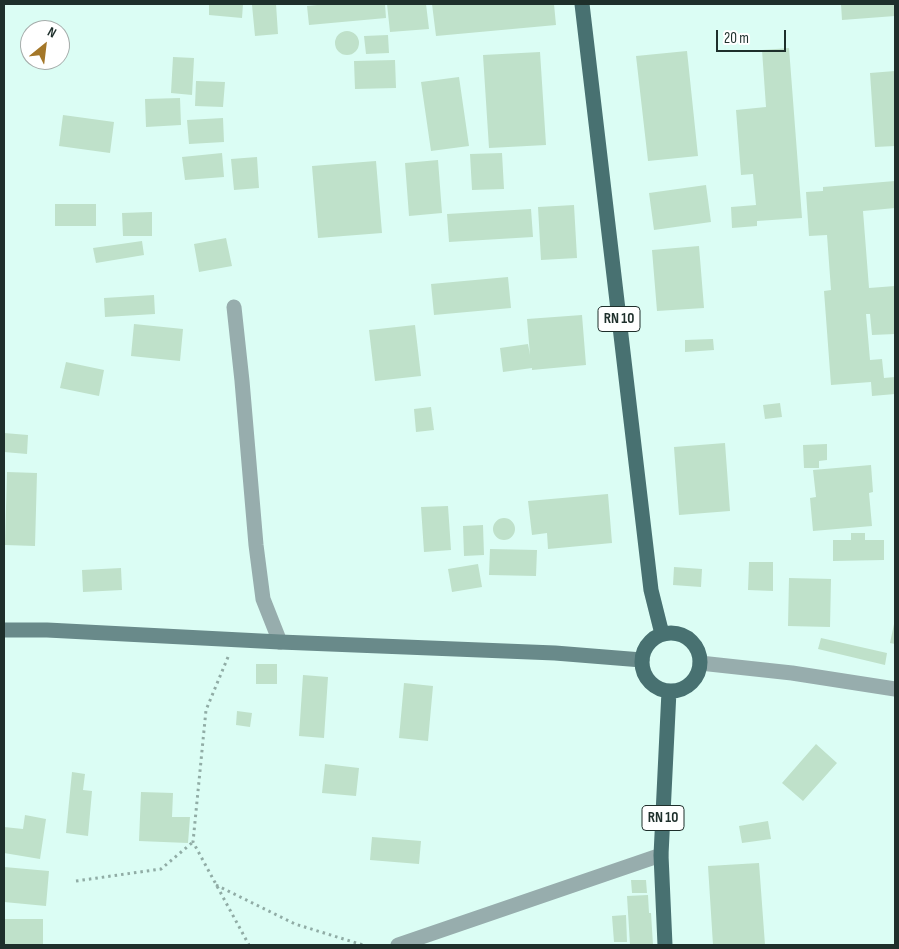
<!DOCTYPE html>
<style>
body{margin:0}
#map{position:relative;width:899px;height:949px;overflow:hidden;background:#dbfdf4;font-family:"Sofia Sans Condensed",sans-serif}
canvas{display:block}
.frame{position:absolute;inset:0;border:5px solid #1e2f2b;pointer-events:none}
.north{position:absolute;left:20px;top:20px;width:50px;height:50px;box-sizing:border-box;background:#fff;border:1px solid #a5acaa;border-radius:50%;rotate:29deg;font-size:14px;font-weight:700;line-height:20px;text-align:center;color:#1e2f2b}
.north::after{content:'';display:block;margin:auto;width:18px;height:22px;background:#a47729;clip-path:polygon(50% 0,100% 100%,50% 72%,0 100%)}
.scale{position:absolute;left:716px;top:30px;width:70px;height:22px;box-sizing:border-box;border:2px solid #1e2f2b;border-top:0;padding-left:6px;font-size:15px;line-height:18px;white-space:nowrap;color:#1e2f2b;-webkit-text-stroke:4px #fff;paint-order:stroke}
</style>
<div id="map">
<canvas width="899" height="949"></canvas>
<div class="frame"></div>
<div class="north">N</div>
<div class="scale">20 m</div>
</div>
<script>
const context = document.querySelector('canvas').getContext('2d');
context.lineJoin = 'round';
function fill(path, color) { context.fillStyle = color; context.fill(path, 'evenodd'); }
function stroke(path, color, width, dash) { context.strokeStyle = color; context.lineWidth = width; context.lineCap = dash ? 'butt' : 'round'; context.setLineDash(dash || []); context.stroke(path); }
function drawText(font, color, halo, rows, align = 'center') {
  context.font = font + ' "Sofia Sans Condensed",sans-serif'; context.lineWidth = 4.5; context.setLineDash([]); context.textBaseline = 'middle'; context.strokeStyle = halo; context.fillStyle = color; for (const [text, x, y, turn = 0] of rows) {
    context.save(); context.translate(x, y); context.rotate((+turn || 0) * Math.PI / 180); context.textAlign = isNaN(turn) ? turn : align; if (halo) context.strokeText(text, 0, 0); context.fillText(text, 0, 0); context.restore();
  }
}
fill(new Path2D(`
 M 209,4 L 243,4 L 242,18 L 209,15 Z
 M 267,4 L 276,4 L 278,34 L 255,36 L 252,5 Z
 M 327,4 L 385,4 L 386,18 L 309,25 L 307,6 Z
 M 387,4 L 426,4 L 429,29 L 390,32 Z
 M 432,4 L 554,4 L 556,25 L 436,36 Z
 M 841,4 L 895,4 L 895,16 L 842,20 Z
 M335 43a12 12 0 1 1 24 0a12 12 0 1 1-24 0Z
 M 388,35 L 389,53 L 366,54 L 364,36 Z
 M 789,48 L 802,218 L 757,221 L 757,226 L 732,228 L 731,207 L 756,205 L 753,174 L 741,175 L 736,110 L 766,107 L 762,50 Z
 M 687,51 L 698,156 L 648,161 L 636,56 Z
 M 540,52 L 546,145 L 489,148 L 483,55 Z
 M 173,57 L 194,58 L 192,95 L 171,93 Z
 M 395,60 L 396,88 L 355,89 L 354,61 Z
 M 895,71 L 895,146 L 875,147 L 870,73 Z
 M 459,77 L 469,146 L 431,151 L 421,82 Z
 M 196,81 L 225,82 L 223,107 L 195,106 Z
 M 180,98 L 181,125 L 146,127 L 145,99 Z
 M 63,115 L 114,122 L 110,153 L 59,146 Z
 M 223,118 L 224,142 L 189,144 L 187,120 Z
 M 222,153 L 224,177 L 185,180 L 182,157 Z
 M 502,153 L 504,189 L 472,190 L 470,154 Z
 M 257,157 L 259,188 L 234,190 L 231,159 Z
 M 438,160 L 442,213 L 409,216 L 405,163 Z
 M 376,161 L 382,233 L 318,238 L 312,166 Z
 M 895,181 L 895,208 L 863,211 L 869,288 L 895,286 L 895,334 L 872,335 L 870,314 L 866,314 L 870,360 L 882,359 L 884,378 L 895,377 L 895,394 L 872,396 L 871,382 L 831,385 L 824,291 L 831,290 L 827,235 L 809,236 L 806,192 L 823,191 L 823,187 Z
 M 706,185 L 711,222 L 654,230 L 649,193 Z
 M 55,204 L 96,204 L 96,226 L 55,226 Z
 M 574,205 L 577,258 L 541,260 L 538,207 Z
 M 531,209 L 533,237 L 449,242 L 447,214 Z
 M 152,212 L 152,236 L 123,236 L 122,213 Z
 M 226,238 L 232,266 L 199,272 L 194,244 Z
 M 142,241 L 144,255 L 96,263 L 93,248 Z
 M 699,246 L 704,308 L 657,311 L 652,250 Z
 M 508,277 L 511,308 L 434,315 L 431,284 Z
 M 154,295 L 155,314 L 105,317 L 104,298 Z
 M 582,315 L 586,365 L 532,370 L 532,368 L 503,372 L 500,348 L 528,344 L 530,355 L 527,319 Z
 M 134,324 L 183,329 L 180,361 L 131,356 Z
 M 415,325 L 421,376 L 375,381 L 369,330 Z
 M 713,339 L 714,350 L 685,352 L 685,340 Z
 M 66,362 L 104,370 L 99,396 L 60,388 Z
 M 780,403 L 782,417 L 765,419 L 763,405 Z
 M 431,407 L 434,430 L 416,432 L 414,409 Z
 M 4,433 L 28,435 L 27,454 L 4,452 Z
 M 725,443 L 730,511 L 679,515 L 674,447 Z
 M 827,444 L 827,460 L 819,461 L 819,468 L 804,468 L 803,445 Z
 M 871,465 L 873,492 L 869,493 L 872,526 L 813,531 L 810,498 L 816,497 L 813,470 Z
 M 7,472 L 37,473 L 35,546 L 5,545 Z
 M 608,494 L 612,543 L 548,549 L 547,533 L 532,535 L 528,501 Z
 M 448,506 L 451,550 L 424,552 L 421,507 Z
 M493 529a11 11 0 1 1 22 0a11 11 0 1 1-22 0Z
 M 483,525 L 484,555 L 464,556 L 463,526 Z
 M 851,533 L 865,533 L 865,540 L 884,540 L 884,560 L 833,561 L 833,540 L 851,540 Z
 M 490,549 L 537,550 L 536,576 L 489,575 Z
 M 749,562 L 773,562 L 773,591 L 748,590 Z
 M 478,564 L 482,587 L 452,592 L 448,569 Z
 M 674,567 L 702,569 L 701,587 L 673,585 Z
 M 121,568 L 122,590 L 83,592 L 82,570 Z
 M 789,578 L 831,579 L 830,627 L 788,626 Z
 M 894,624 L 895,624 L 895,644 L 890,643 Z
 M 821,638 L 887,653 L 885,665 L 818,649 Z
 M 256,664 L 277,664 L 277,684 L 256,684 Z
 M 303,675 L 328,677 L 324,738 L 299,736 Z
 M 404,683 L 433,686 L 428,741 L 399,738 Z
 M 237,711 L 252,713 L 250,727 L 236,725 Z
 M 816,744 L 837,763 L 803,801 L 782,783 Z
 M 325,764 L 359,768 L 356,796 L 322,793 Z
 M 72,772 L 85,774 L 83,790 L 92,791 L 88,836 L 66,833 Z
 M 141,792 L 173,793 L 172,817 L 190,817 L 188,843 L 139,841 Z
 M 25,815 L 46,819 L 40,859 L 4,853 L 4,827 L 23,829 Z
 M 768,821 L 771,839 L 742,843 L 739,826 Z
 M 372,837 L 421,841 L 419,864 L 370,860 Z
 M 759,863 L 765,945 L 713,945 L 708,866 Z
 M 4,867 L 49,871 L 46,906 L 4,902 Z
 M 631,880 L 646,880 L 647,893 L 632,893 Z
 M 648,895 L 649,913 L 651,913 L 653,945 L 630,945 L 627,896 Z
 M 626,915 L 627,942 L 614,942 L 612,916 Z
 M 4,919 L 43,919 L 43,945 L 4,945 Z`), '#bfe1ca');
stroke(new Path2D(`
 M 228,657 L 206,710 L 193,842 L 249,945
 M 76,881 L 161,869 L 193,842
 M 216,885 L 295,924 L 363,945`), '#90aca5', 3, [2.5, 4]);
stroke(new Path2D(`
 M 234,307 L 242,381 L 256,545 L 263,599 L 280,642
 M 700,663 L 792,673 L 895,689
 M 398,945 L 661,855`), '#97adad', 15);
stroke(new Path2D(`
 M 4,630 L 47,630 L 280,642 L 555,653 L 642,660`), '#698a8a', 15);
stroke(new Path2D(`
 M 582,4 L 651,590 L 662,634
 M642 662a29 29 0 1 1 58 0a29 29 0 1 1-58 0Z
 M 665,945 L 661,855 L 669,691`), '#487171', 15);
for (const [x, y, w] of [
 [619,319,42],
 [663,818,42]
]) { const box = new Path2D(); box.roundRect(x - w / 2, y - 12.5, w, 25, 4); context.fillStyle = '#fff'; context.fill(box); stroke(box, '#1e2f2b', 1); }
drawText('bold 15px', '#1e2f2b', null, [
 ["RN 10",619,319],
 ["RN 10",663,818]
]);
</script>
